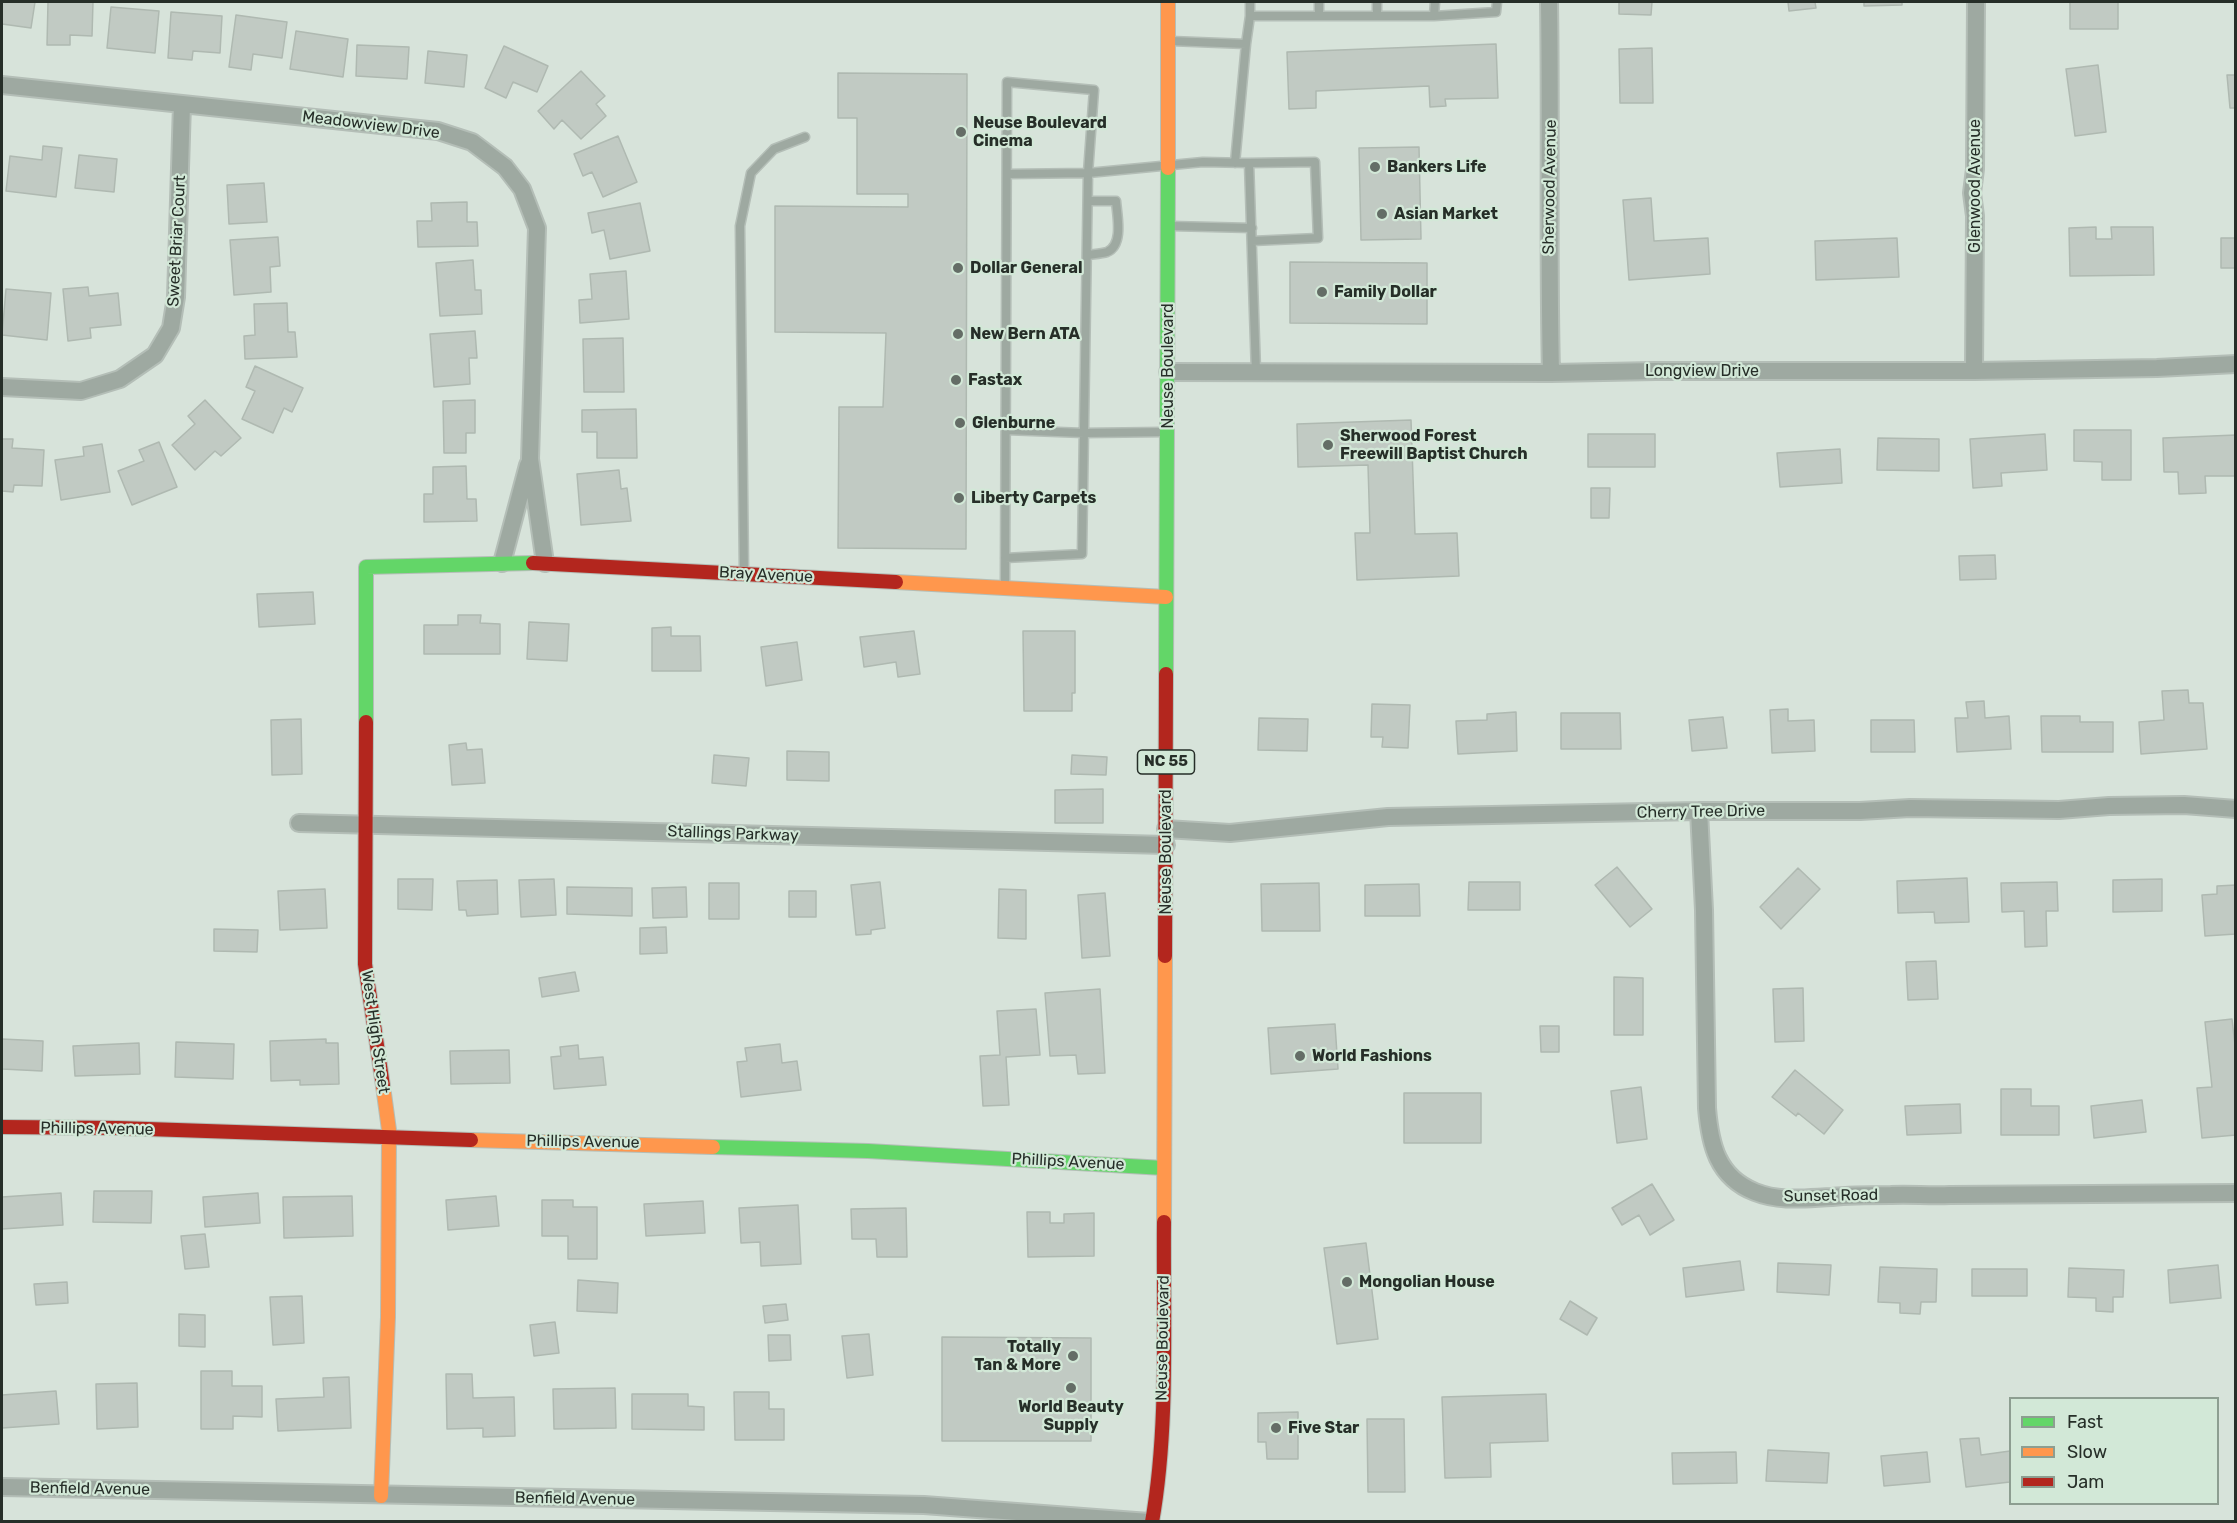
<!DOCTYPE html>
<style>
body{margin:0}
#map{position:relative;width:2237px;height:1523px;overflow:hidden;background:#d7e3da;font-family:Rubik,sans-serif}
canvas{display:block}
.frame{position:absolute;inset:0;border:3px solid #262e28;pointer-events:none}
.legend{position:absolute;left:2009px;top:1397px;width:210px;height:108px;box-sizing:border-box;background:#d2e8d7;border:2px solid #8d9e91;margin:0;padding:8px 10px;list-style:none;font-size:18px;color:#262e28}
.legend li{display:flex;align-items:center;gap:12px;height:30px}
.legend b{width:30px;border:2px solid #8d9e91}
</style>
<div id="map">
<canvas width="2237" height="1523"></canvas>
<div class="frame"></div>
<ul class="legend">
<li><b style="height:8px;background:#63d668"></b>Fast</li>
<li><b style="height:8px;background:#ff974d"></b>Slow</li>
<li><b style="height:8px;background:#b3261e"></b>Jam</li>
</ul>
</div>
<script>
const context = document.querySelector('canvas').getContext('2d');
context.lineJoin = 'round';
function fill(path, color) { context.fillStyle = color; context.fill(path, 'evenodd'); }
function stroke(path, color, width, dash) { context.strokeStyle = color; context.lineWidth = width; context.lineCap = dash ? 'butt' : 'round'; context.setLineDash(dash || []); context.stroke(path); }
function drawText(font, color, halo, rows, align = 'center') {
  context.font = font + ' Rubik,sans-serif'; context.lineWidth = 4.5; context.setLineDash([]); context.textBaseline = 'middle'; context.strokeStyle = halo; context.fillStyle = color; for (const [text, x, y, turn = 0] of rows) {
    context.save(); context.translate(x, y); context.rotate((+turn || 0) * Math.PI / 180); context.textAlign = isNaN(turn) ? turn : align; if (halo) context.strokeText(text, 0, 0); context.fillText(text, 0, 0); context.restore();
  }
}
const building = new Path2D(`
 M 2,2 L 35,2 L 31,28 L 2,24 L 2,27 Z
 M 48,2 L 93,2 L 92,36 L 70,35 L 70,45 L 47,45 Z
 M 1619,2 L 1652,2 L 1651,15 L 1619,14 Z
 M 1788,2 L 1815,2 L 1816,8 L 1789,11 Z
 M 1864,2 L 1902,2 L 1902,5 L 1864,6 Z
 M 2070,2 L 2118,2 L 2118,29 L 2070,29 Z
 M 111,7 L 159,11 L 155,53 L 107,48 Z
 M 171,12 L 222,16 L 220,53 L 193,51 L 192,60 L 168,58 Z
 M 236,15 L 287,22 L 282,58 L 253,54 L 251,70 L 229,67 Z
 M 296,31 L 348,39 L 343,77 L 290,69 Z
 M 1496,44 L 1498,98 L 1445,99 L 1446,106 L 1430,107 L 1429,86 L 1316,91 L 1316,108 L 1289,109 L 1287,52 Z
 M 357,45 L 409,47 L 407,79 L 356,76 Z
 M 504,46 L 548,66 L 537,92 L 513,82 L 506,98 L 485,88 Z
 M 1652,48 L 1653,103 L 1620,103 L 1619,49 Z
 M 428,51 L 467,55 L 464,87 L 425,83 Z
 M 2098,65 L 2106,132 L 2075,136 L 2066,69 Z
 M 581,71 L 605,96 L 596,104 L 606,116 L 581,139 L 562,120 L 554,129 L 538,111 Z
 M 838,73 L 967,74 L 966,549 L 838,548 L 839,407 L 883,407 L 886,333 L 775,332 L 775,206 L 908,207 L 908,194 L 857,194 L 857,118 L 838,118 Z
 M 2227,75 L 2236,75 L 2236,108 L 2230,108 Z
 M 618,136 L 637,182 L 603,197 L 592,172 L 583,176 L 574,154 Z
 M 43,146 L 62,148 L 56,197 L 6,191 L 10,156 L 42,160 Z
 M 1419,147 L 1421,239 L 1361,240 L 1359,148 Z
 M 79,155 L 117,159 L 114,192 L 75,188 Z
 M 264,183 L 267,222 L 229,224 L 227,185 Z
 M 1651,198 L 1654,241 L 1708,238 L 1710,274 L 1629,280 L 1623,200 Z
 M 467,202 L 467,222 L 477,222 L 478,246 L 418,247 L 417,221 L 432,221 L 431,203 Z
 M 640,203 L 650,251 L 610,259 L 604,230 L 592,233 L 588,213 Z
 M 2096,227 L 2096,239 L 2112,239 L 2111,227 L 2153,227 L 2154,275 L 2070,276 L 2069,228 Z
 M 278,237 L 280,266 L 270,267 L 271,292 L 234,295 L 230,240 Z
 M 1897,238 L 1899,277 L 1816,280 L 1815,241 Z
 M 2221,238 L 2236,238 L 2236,268 L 2221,268 Z
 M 473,260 L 475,290 L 481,290 L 482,314 L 440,316 L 436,263 Z
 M 1290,262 L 1427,263 L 1427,324 L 1290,323 Z
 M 626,271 L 629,319 L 580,323 L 579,300 L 592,299 L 590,274 Z
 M 88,287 L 89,296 L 118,293 L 121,325 L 90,328 L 91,338 L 68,341 L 63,289 Z
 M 6,289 L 51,293 L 47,340 L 2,335 Z
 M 287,303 L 288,332 L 295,332 L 297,357 L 245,359 L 244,336 L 255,335 L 254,304 Z
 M 475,331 L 477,358 L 469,358 L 470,384 L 434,387 L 430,334 Z
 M 623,338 L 624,392 L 584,392 L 583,339 Z
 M 255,366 L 303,388 L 292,412 L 284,408 L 273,433 L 242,419 L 255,391 L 246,387 Z
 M 205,400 L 241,438 L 221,456 L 215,451 L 195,470 L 172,445 L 195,424 L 188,416 Z
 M 475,400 L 475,433 L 466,433 L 466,453 L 444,453 L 443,401 Z
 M 636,409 L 637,458 L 597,458 L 597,432 L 582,432 L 582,410 Z
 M 1411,420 L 1415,534 L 1457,533 L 1459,576 L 1357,580 L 1355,533 L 1370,533 L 1368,465 L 1298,467 L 1297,424 Z
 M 2074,430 L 2131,430 L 2131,480 L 2102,480 L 2102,462 L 2074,461 Z
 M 1588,434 L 1655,434 L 1655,467 L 1588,467 Z
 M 2045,434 L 2047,470 L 2001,473 L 2002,486 L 1973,488 L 1970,439 Z
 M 2236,435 L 2236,476 L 2205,476 L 2206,493 L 2179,494 L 2178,472 L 2164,472 L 2163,438 Z
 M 1878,438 L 1939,439 L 1939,471 L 1877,470 Z
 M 2,439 L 13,439 L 12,448 L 44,450 L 42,486 L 14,485 L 13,492 L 2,491 Z
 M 159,442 L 177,487 L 132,505 L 118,471 L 144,461 L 139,450 Z
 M 102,444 L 110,492 L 61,500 L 55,460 L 84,456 L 83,447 Z
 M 1840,449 L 1842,483 L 1780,487 L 1777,453 Z
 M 466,466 L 467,499 L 476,499 L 477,521 L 424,522 L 424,494 L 433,494 L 433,467 Z
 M 619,470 L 621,489 L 627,488 L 631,521 L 581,525 L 577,474 Z
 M 1591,488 L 1610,488 L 1609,518 L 1591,518 Z
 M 1995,555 L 1996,579 L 1960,580 L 1959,556 Z
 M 313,592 L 315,624 L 259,627 L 257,594 Z
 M 458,615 L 481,615 L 480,623 L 500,624 L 500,654 L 424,654 L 424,625 L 458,625 Z
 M 529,622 L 569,624 L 567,661 L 527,659 Z
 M 671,627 L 671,636 L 700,636 L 701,671 L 652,671 L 652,628 Z
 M 914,631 L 920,674 L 898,677 L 896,662 L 864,667 L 860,637 Z
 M 1023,631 L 1075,631 L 1075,693 L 1072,693 L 1072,711 L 1024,711 Z
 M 797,642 L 802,680 L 766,686 L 761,647 Z
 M 2188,690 L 2189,703 L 2203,703 L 2207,749 L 2141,754 L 2139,722 L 2164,720 L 2162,691 Z
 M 1984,701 L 1985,718 L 2009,716 L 2011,749 L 1957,752 L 1955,718 L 1968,718 L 1966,702 Z
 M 1372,704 L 1410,705 L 1408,748 L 1382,747 L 1383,737 L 1371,737 Z
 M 1788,709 L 1788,721 L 1814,720 L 1815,751 L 1772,753 L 1770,710 Z
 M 1516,712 L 1517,751 L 1458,754 L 1456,721 L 1487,720 L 1487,714 Z
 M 1561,713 L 1620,713 L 1621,749 L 1561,749 Z
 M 2041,716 L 2080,716 L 2080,722 L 2113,722 L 2113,752 L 2042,752 Z
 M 1723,717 L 1727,748 L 1692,751 L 1689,720 Z
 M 1259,718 L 1308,719 L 1307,751 L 1258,750 Z
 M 301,719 L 302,774 L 272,775 L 271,720 Z
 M 1871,720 L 1914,720 L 1915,752 L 1871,752 Z
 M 466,743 L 467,750 L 482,749 L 485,783 L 452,785 L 449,745 Z
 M 787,751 L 829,752 L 829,781 L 787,780 Z
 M 714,755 L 749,758 L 746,786 L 712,783 Z
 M 1072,755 L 1107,757 L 1106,775 L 1071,774 Z
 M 1103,789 L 1103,823 L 1055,823 L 1055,790 Z
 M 1617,867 L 1652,909 L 1630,927 L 1595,885 Z
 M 1798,868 L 1820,889 L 1781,929 L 1760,907 Z
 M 1967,878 L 1969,922 L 1935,923 L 1934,912 L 1898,913 L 1897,881 Z
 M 398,879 L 433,879 L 432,910 L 398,909 Z
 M 554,879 L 556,915 L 521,917 L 519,880 Z
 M 2162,879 L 2162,911 L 2113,912 L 2113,880 Z
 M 497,880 L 498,914 L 467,916 L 466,910 L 459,910 L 457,881 Z
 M 880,882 L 885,928 L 871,930 L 871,934 L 856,935 L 851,885 Z
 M 1469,882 L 1520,882 L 1520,910 L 1468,910 Z
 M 2057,882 L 2058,911 L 2046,911 L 2047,946 L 2025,947 L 2024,911 L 2002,912 L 2001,883 Z
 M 709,883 L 739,883 L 739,919 L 709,919 Z
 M 1319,883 L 1320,931 L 1262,931 L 1261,884 Z
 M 1419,884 L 1420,916 L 1365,916 L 1365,885 Z
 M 2236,885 L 2236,934 L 2205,936 L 2202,895 L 2217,894 L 2217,886 Z
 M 567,887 L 632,888 L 632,916 L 567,914 Z
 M 686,887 L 687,917 L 653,918 L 652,888 Z
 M 325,889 L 327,928 L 280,930 L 278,891 Z
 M 999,889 L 1026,890 L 1026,939 L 998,938 Z
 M 789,891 L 816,891 L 816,917 L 789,917 Z
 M 1105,893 L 1110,956 L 1082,958 L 1078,895 Z
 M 666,927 L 667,953 L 640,954 L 640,928 Z
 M 214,929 L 258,930 L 257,952 L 214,951 Z
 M 1936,961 L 1938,999 L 1908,1000 L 1906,962 Z
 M 575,972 L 579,991 L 542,997 L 539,978 Z
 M 1614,977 L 1643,978 L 1643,1035 L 1614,1035 Z
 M 1803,988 L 1804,1041 L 1775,1042 L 1773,989 Z
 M 1100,989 L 1105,1073 L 1078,1074 L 1076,1055 L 1050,1056 L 1045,993 Z
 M 1036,1009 L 1040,1055 L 1006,1057 L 1009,1105 L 983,1106 L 980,1056 L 1000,1055 L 997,1011 Z
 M 2232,1019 L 2236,1054 L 2236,1135 L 2202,1138 L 2197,1088 L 2212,1087 L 2205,1022 Z
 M 1335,1024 L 1338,1069 L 1271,1074 L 1268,1028 Z
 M 1540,1026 L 1559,1026 L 1559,1052 L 1541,1052 Z
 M 2,1039 L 43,1041 L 42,1071 L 2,1069 Z
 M 326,1039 L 326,1043 L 338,1043 L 339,1084 L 300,1085 L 300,1080 L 271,1081 L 270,1041 Z
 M 176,1042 L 234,1044 L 233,1079 L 175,1077 Z
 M 139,1043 L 140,1074 L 75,1076 L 73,1046 Z
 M 780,1044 L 782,1063 L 797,1061 L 801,1090 L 741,1097 L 737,1062 L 747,1061 L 745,1048 Z
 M 578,1045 L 579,1059 L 603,1057 L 606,1085 L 554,1089 L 551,1057 L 561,1056 L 560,1047 Z
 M 509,1050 L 510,1083 L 451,1084 L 450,1051 Z
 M 1795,1070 L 1843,1110 L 1824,1134 L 1798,1113 L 1796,1116 L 1772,1097 Z
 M 1641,1087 L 1647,1139 L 1617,1143 L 1611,1091 Z
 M 2001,1089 L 2031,1089 L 2031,1106 L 2059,1106 L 2059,1135 L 2001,1135 Z
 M 1404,1093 L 1481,1093 L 1481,1143 L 1404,1143 Z
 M 2142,1100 L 2146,1132 L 2094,1138 L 2091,1106 Z
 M 1960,1104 L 1961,1133 L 1907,1135 L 1905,1106 Z
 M 1652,1184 L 1674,1220 L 1650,1235 L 1639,1215 L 1622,1225 L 1612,1208 Z
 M 94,1191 L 152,1191 L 151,1223 L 93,1222 Z
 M 61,1193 L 63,1225 L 2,1229 L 2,1197 Z
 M 258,1193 L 260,1223 L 205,1227 L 203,1197 Z
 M 352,1196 L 353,1236 L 284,1238 L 283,1197 Z
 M 496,1196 L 499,1226 L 448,1230 L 446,1200 Z
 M 542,1200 L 573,1200 L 573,1207 L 597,1207 L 597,1259 L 568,1259 L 568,1236 L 542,1236 Z
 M 703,1201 L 705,1233 L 646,1236 L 644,1204 Z
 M 798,1205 L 801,1264 L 761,1266 L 760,1242 L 741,1243 L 739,1208 Z
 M 906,1208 L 907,1257 L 877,1257 L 876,1239 L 852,1239 L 851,1209 Z
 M 1027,1212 L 1050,1212 L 1050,1223 L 1064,1223 L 1064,1214 L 1094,1213 L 1094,1256 L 1028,1257 Z
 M 205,1234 L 209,1267 L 185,1269 L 181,1236 Z
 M 1366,1243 L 1378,1339 L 1337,1344 L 1324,1248 Z
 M 1740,1261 L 1744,1290 L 1686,1297 L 1683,1268 Z
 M 1778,1263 L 1831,1265 L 1829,1295 L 1777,1292 Z
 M 2218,1265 L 2221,1298 L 2170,1303 L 2168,1270 Z
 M 1880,1267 L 1937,1269 L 1936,1302 L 1921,1302 L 1920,1314 L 1900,1313 L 1900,1303 L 1878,1302 Z
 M 2069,1268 L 2124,1270 L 2123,1297 L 2113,1297 L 2113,1312 L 2096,1311 L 2096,1298 L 2068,1297 Z
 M 1972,1269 L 2027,1269 L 2027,1296 L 1972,1296 Z
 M 578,1280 L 618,1283 L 617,1313 L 577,1311 Z
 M 67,1282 L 68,1303 L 36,1305 L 34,1284 Z
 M 302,1296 L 304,1343 L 273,1345 L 270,1297 Z
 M 1570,1301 L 1597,1318 L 1587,1335 L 1560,1319 Z
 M 786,1304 L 788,1320 L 765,1323 L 763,1306 Z
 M 179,1314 L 205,1315 L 205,1347 L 179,1346 Z
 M 555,1322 L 559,1353 L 534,1356 L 530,1325 Z
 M 869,1334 L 873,1375 L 847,1378 L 842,1336 Z
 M 768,1335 L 790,1335 L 791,1360 L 769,1361 Z
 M 942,1337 L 1091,1338 L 1091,1441 L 942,1441 Z
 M 201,1371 L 232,1371 L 232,1386 L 262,1386 L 262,1417 L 233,1416 L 233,1429 L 201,1429 Z
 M 446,1374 L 472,1374 L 473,1398 L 514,1397 L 515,1436 L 483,1437 L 483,1428 L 447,1429 Z
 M 349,1377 L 351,1428 L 278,1431 L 276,1399 L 324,1397 L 323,1378 Z
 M 137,1383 L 138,1427 L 97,1429 L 96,1384 Z
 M 615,1388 L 616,1428 L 554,1429 L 553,1389 Z
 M 56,1391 L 59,1424 L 2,1428 L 2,1395 Z
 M 734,1392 L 769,1392 L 769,1409 L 784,1409 L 784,1440 L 735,1440 Z
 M 632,1394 L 688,1394 L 688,1406 L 704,1407 L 704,1430 L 632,1429 Z
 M 1546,1394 L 1548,1441 L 1490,1443 L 1491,1477 L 1445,1478 L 1442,1397 Z
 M 1298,1412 L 1298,1459 L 1267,1459 L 1266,1442 L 1258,1442 L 1258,1413 Z
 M 1367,1419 L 1404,1419 L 1405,1492 L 1368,1492 Z
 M 1979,1438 L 1981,1455 L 2010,1451 L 2010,1482 L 1966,1487 L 1960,1439 Z
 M 1768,1450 L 1829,1453 L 1827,1483 L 1766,1481 Z
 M 1736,1452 L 1737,1483 L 1673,1484 L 1672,1453 Z
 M 1927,1452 L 1930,1482 L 1884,1486 L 1881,1456 Z`);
fill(building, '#c1cac3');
stroke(building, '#afb9b1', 1.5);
const lane = new Path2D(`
 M 1250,2 L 1250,16 L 1434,16 L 1496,12 L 1497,2
 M 1319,16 L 1319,2
 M 1377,16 L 1377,2
 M 1434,16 L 1435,2
 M 1171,41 L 1246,44 L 1235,163
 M 1246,44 L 1250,16
 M 1249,163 L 1315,162 L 1318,238 L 1252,241
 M 1171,226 L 1252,228
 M 1087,255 C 1093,254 1101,254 1107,252 C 1124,245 1117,215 1116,201 L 1088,201
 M 1006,430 L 1084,433 L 1164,432
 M 1005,558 L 1082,554 L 1088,173 L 1007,174
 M 744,573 L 740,226 L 751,173 L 774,149 L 805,137
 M 1005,587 L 1007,82 L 1094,90 L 1088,173 L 1203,162 L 1249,163 L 1256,372`);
const street = new Path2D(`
 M 1549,2 C 1551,125 1548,249 1551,373
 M 2,85 L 438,131 L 472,142 L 505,167 L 522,189 L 537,228 L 530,459 L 545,563
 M 1974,371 L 1975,216 L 1972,193 L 1975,169 L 1976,2
 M 1168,372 L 1551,373 L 1656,371 L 1974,371 L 2157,368 L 2236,364
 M 2,387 L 81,391 L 120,379 L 155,355 L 171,328 L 176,297 L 182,104
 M 502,563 L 528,465
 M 1699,811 L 1704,910 L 1707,1108 C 1710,1144 1717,1177 1755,1192 C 1780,1202 1806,1198 1832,1197 C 1851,1195 1871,1195 1891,1195 C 1910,1194 1930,1196 1950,1195 C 2045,1194 2140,1193 2236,1193
 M 299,823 L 1166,845
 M 1166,829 L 1230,833 L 1388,817 L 1699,811 L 1860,811 L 1910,808 L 2059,810 L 2109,806 L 2184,805 L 2236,809
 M 2,1487 L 924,1505 L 1149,1522`);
const fast = new Path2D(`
 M 1166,674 L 1168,168
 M 366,722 L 366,567 L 533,563
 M 713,1147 L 868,1151 L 1164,1168`);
const slow = new Path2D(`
 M 1168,2 L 1168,168
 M 896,582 L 1166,597
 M 471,1140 L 713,1147
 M 1164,1222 L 1165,956
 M 381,1496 L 388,1317 L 389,1130 L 383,1086`);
const jam = new Path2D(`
 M 533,563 L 896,582
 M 366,722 L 365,964 L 383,1086
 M 1165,956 L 1166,674
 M 2,1127 L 118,1128 L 471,1140
 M 1152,1522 C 1169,1427 1163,1319 1164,1222`);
stroke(lane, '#b4beb7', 11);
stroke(street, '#b4beb7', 20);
stroke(fast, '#b4beb7', 16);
stroke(slow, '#b4beb7', 16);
stroke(jam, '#b4beb7', 16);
stroke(lane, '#9ea9a1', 8);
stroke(street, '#9ea9a1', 16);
stroke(fast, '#63d668', 14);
stroke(slow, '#ff974d', 14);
stroke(jam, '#b3261e', 14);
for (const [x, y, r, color] of [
 [961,132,6,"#646d66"],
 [1375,167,6,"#646d66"],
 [1382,214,6,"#646d66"],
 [958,268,6,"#646d66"],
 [1322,292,6,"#646d66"],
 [958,334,6,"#646d66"],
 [956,380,6,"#646d66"],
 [960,423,6,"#646d66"],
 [1328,445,6,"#646d66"],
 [959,498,6,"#646d66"],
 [1300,1056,6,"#646d66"],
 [1347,1282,6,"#646d66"],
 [1073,1356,6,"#646d66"],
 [1071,1388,6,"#646d66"],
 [1276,1428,6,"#646d66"]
]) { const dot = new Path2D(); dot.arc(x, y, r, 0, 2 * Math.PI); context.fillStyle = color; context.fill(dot); stroke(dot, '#d2e8d7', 2); }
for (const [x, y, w] of [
 [1166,762,57]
]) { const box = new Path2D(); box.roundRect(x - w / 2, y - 12, w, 24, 4.5); context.fillStyle = '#d2e8d7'; context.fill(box); stroke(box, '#262e28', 1.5); }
drawText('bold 15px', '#262e28', null, [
 ["NC 55",1166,762]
]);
drawText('bold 16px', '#262e28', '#d2e8d7', [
 ["Neuse Boulevard",973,123],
 ["Cinema",973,141],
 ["Bankers Life",1387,167],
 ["Asian Market",1394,214],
 ["Dollar General",970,268],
 ["Family Dollar",1334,292],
 ["New Bern ATA",970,334],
 ["Fastax",968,380],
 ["Glenburne",972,423],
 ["Sherwood Forest",1340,436],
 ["Freewill Baptist Church",1340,454],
 ["Liberty Carpets",971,498],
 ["World Fashions",1312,1056],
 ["Mongolian House",1359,1282],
 ["Totally",1061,1347,"right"],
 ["Tan & More",1061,1365,"right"],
 ["World Beauty",1071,1407,"center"],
 ["Supply",1071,1425,"center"],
 ["Five Star",1288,1428]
], 'left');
drawText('16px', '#262e28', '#d2e8d7', [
 ["Meadowview Drive",371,125,7],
 ["Glenwood Avenue",1975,186,-90],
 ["Sherwood Avenue",1550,187,-89],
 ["Sweet Briar Court",177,241,-87],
 ["Neuse Boulevard",1168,366,-90],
 ["Longview Drive",1702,371],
 ["Bray Avenue",766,575,3],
 ["Cherry Tree Drive",1701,812,-1],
 ["Stallings Parkway",733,834,2],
 ["Neuse Boulevard",1166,852,-90],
 ["West High Street",375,1032,82],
 ["Phillips Avenue",97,1129,1],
 ["Phillips Avenue",583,1142,1],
 ["Phillips Avenue",1068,1162,3],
 ["Sunset Road",1831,1196,-1],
 ["Neuse Boulevard",1163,1338,-89],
 ["Benfield Avenue",90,1489,1],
 ["Benfield Avenue",575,1499,1]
]);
</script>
